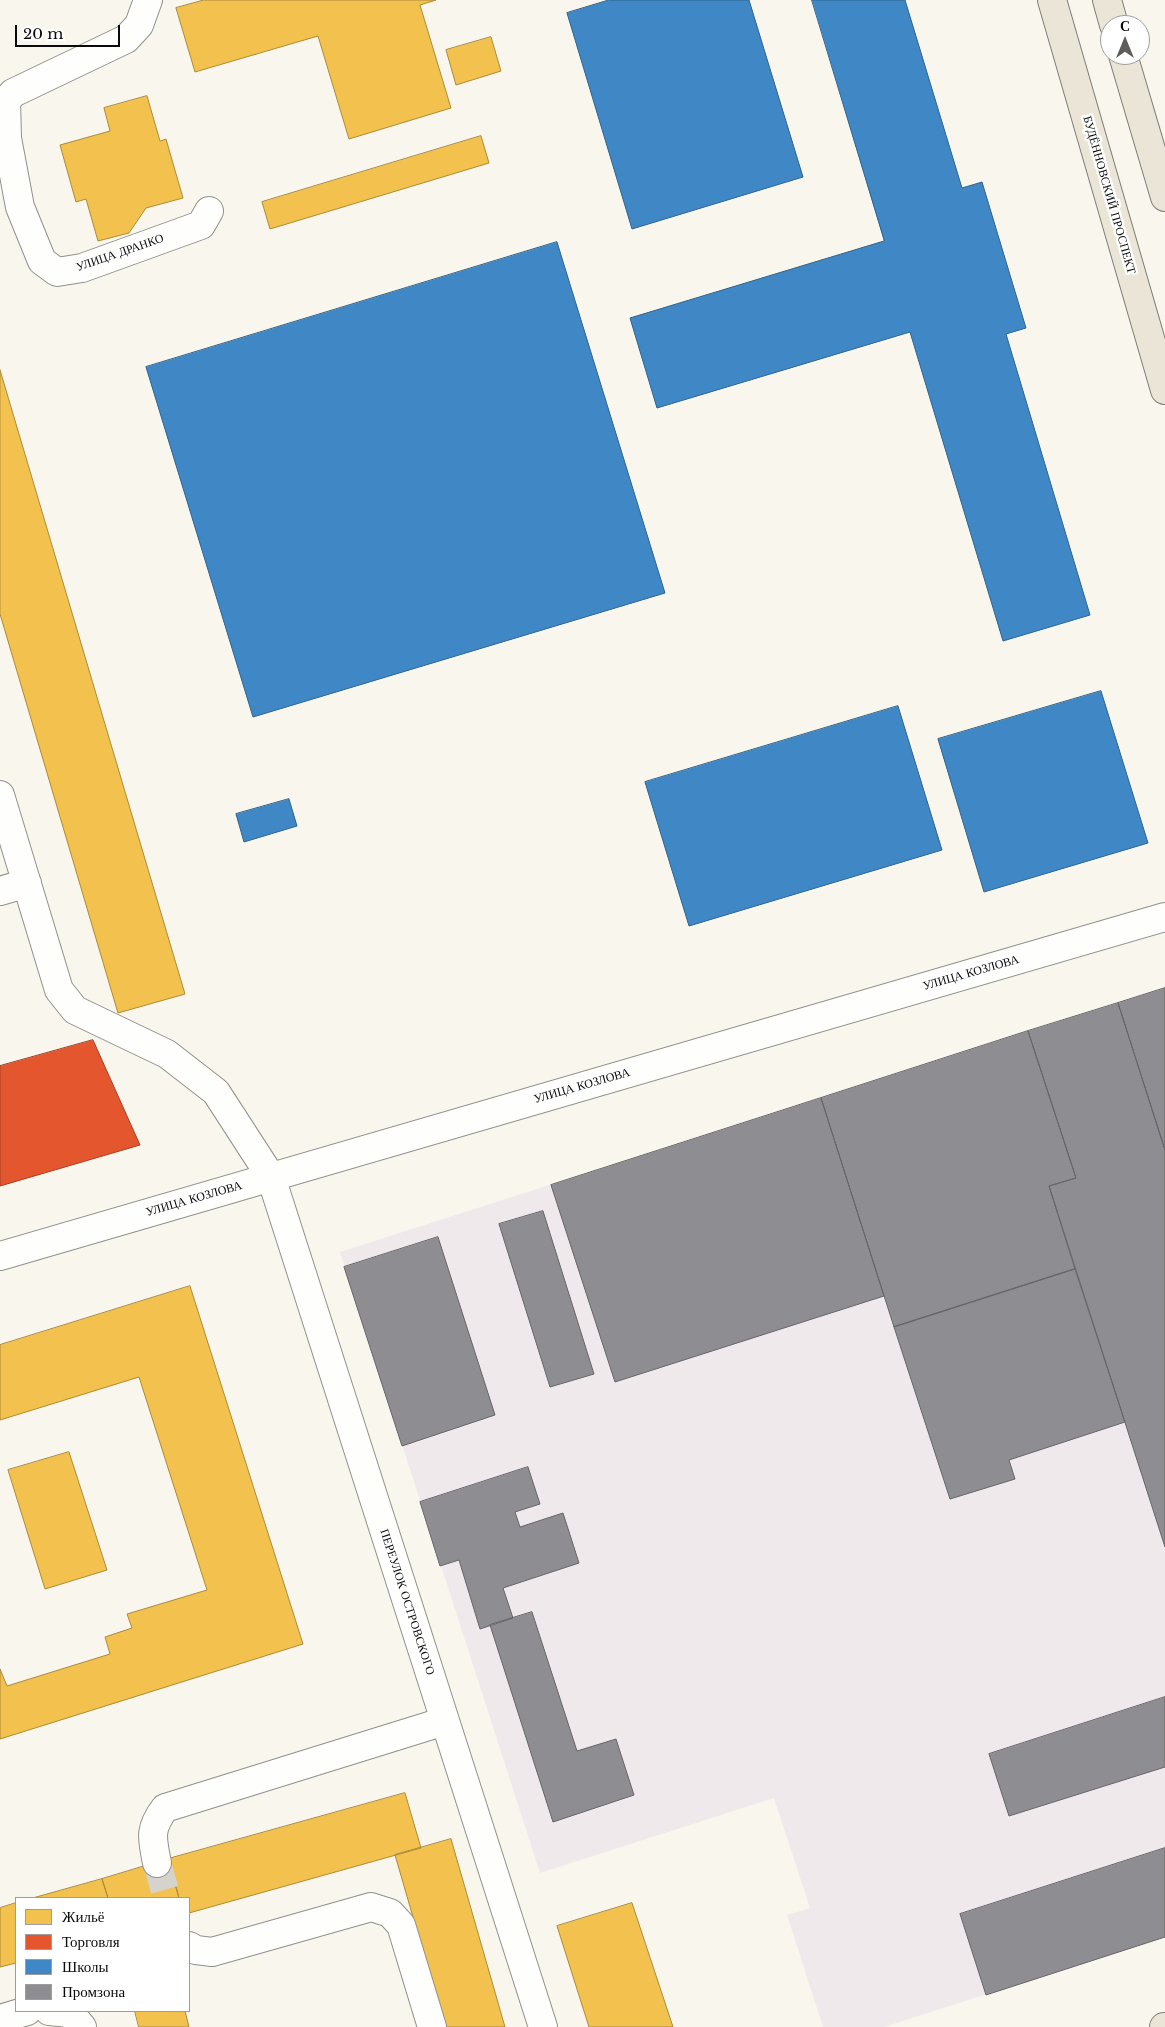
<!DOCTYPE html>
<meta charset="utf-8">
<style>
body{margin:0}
#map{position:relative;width:1165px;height:2027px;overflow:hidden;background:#f9f6ed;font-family:"Libre Baskerville",serif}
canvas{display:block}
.legend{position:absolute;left:15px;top:1897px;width:175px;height:115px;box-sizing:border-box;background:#fff;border:1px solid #9d9d9d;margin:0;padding:6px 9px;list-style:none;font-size:15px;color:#0a0a0a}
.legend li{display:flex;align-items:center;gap:10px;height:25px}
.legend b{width:25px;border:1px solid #9d9d9d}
.north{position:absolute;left:1100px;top:15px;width:50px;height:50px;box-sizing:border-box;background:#fff;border:1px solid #9d9d9d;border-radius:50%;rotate:0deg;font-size:14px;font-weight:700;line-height:20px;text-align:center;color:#0a0a0a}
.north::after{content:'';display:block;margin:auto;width:18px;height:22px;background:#5e5d59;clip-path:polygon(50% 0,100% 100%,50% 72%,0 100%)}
.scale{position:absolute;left:15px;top:25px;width:105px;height:22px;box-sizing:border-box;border:2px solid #0a0a0a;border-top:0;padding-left:6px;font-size:15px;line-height:18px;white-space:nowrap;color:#0a0a0a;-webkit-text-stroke:4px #fff;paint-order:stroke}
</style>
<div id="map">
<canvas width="1165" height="2027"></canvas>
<ul class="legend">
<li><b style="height:14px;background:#f2c14e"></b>Жильё</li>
<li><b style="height:14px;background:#e4572e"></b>Торговля</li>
<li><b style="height:14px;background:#3f88c5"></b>Школы</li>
<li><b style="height:14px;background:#8d8d92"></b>Промзона</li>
</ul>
<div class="north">С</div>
<div class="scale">20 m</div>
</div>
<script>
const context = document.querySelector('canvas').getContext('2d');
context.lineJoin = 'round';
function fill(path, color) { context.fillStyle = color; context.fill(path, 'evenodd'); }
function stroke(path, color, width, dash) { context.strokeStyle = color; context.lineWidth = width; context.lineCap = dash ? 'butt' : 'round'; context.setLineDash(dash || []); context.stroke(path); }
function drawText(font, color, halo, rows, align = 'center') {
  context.font = font + ' "Libre Baskerville",serif'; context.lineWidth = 5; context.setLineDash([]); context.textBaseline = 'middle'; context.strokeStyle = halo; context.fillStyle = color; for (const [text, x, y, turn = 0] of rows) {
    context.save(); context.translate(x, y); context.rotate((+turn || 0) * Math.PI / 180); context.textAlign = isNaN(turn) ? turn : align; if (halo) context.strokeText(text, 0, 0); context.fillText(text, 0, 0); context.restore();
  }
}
fill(new Path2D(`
 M 1165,988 L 1165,1937 L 884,2027 L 823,2027 L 787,1915 L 810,1908 L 774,1798 L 540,1873 L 340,1252 Z`), '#f0e9eb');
const homes = new Path2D(`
 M 204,0 L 436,0 L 420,5 L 451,108 L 349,139 L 318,36 L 195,72 L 176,8 Z
 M 491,37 L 501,71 L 456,85 L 446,50 Z
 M 147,96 L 160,141 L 166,139 L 183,198 L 146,208 L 129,233 L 98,241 L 86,199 L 76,202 L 60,145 L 110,131 L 104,108 Z
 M 481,136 L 489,163 L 270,229 L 262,202 Z
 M 0,370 L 185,994 L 118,1013 L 0,614 Z
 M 190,1286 L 303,1644 L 0,1739 L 0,1669 L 7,1686 L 110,1654 L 105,1637 L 132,1628 L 127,1614 L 207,1590 L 139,1377 L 0,1420 L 0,1345 Z
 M 69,1452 L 107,1570 L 45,1589 L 8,1470 Z
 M 405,1793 L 421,1848 L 189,1913 L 189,1898 L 179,1898 L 168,1859 Z
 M 451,1839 L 505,2027 L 445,2027 L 395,1855 Z
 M 168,1859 L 179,1898 L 108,1898 L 102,1879 Z
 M 102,1879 L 108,1898 L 33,1898 Z
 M 16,1903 L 16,1963 L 0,1967 L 0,1908 Z
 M 632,1903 L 673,2027 L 589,2027 L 557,1926 Z
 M 135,2011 L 185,2011 L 189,2027 L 139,2027 Z`);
fill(homes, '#f2c14e');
stroke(homes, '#ac8a3a', 1);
const shops = new Path2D(`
 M 93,1040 L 140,1145 L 0,1186 L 0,1066 Z`);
fill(shops, '#e4572e');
stroke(shops, '#a34023', 1);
const schools = new Path2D(`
 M 609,0 L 749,0 L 803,177 L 632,229 L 567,13 Z
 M 812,0 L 905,0 L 962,188 L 982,182 L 1026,328 L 1006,334 L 1090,615 L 1003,641 L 910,332 L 657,408 L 630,318 L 884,241 Z
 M 557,242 L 665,593 L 253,717 L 146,367 Z
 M 1101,691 L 1148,843 L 984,892 L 938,739 Z
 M 898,706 L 942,850 L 689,926 L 645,782 Z
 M 289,799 L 297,826 L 244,842 L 236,814 Z`);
fill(schools, '#3f88c5');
stroke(schools, '#2f628d', 1);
const industry = new Path2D(`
 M 1165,988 L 1165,1150 L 1118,1003 Z
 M 1118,1003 L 1165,1150 L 1165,1547 L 1049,1186 L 1076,1178 L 1028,1031 Z
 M 1028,1031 L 1076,1178 L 1049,1186 L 1075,1269 L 894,1327 L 821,1098 Z
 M 821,1098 L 884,1296 L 615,1382 L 551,1185 Z
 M 543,1211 L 594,1374 L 550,1387 L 499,1224 Z
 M 438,1237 L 495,1415 L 402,1446 L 344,1267 Z
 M 1075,1269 L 1125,1422 L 1009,1460 L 1015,1479 L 950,1499 L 894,1327 Z
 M 528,1467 L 540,1504 L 515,1512 L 520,1527 L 563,1513 L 579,1563 L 503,1588 L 513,1618 L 480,1629 L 459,1560 L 440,1566 L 420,1502 Z
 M 532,1612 L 577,1751 L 616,1739 L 634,1795 L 553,1822 L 490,1625 Z
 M 1165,1697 L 1165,1767 L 1009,1816 L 989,1754 Z
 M 1165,1848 L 1165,1937 L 986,1995 L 960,1914 Z`);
fill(industry, '#8d8d92');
stroke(industry, '#666669', 1);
stroke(new Path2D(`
 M 157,1863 L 167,1898`), '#d5d3cb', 28, [28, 14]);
const minor = new Path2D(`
 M 148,0 L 139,25 L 126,39 L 13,93 L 6,101 L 7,138 L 20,207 L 42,261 L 57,272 L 82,268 L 201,225 L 209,211
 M 0,795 L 59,990 L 75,1010 L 167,1054 L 216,1092 L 271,1177 L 543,2027
 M 0,891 L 27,883
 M 0,1256 L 1165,917
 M 157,1863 C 152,1838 149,1829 165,1808 L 445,1721
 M 189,1946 L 196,1950 L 212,1952 L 371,1907 L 390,1913 L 401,1925 L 432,2027
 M 49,2011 L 70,2013 L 82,2027
 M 0,2019 L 27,2011`);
const major = new Path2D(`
 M 1052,0 L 1165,390
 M 1107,0 L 1114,25
 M 1123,55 L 1165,197
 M 1164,2027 L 1165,2027`);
stroke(minor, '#92908c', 30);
stroke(major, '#7f7e7a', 30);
stroke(minor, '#fefefc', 28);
stroke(major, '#ebe5d7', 28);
drawText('12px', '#0a0a0a', '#fff', [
 ["БУДЁННОВСКИЙ ПРОСПЕКТ",1109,195,74],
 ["УЛИЦА ДРАНКО",120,253,-19],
 ["УЛИЦА КОЗЛОВА",971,973,-16],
 ["УЛИЦА КОЗЛОВА",582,1086,-16],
 ["УЛИЦА КОЗЛОВА",194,1199,-16],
 ["ПЕРЕУЛОК ОСТРОВСКОГО",407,1602,72]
]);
</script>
